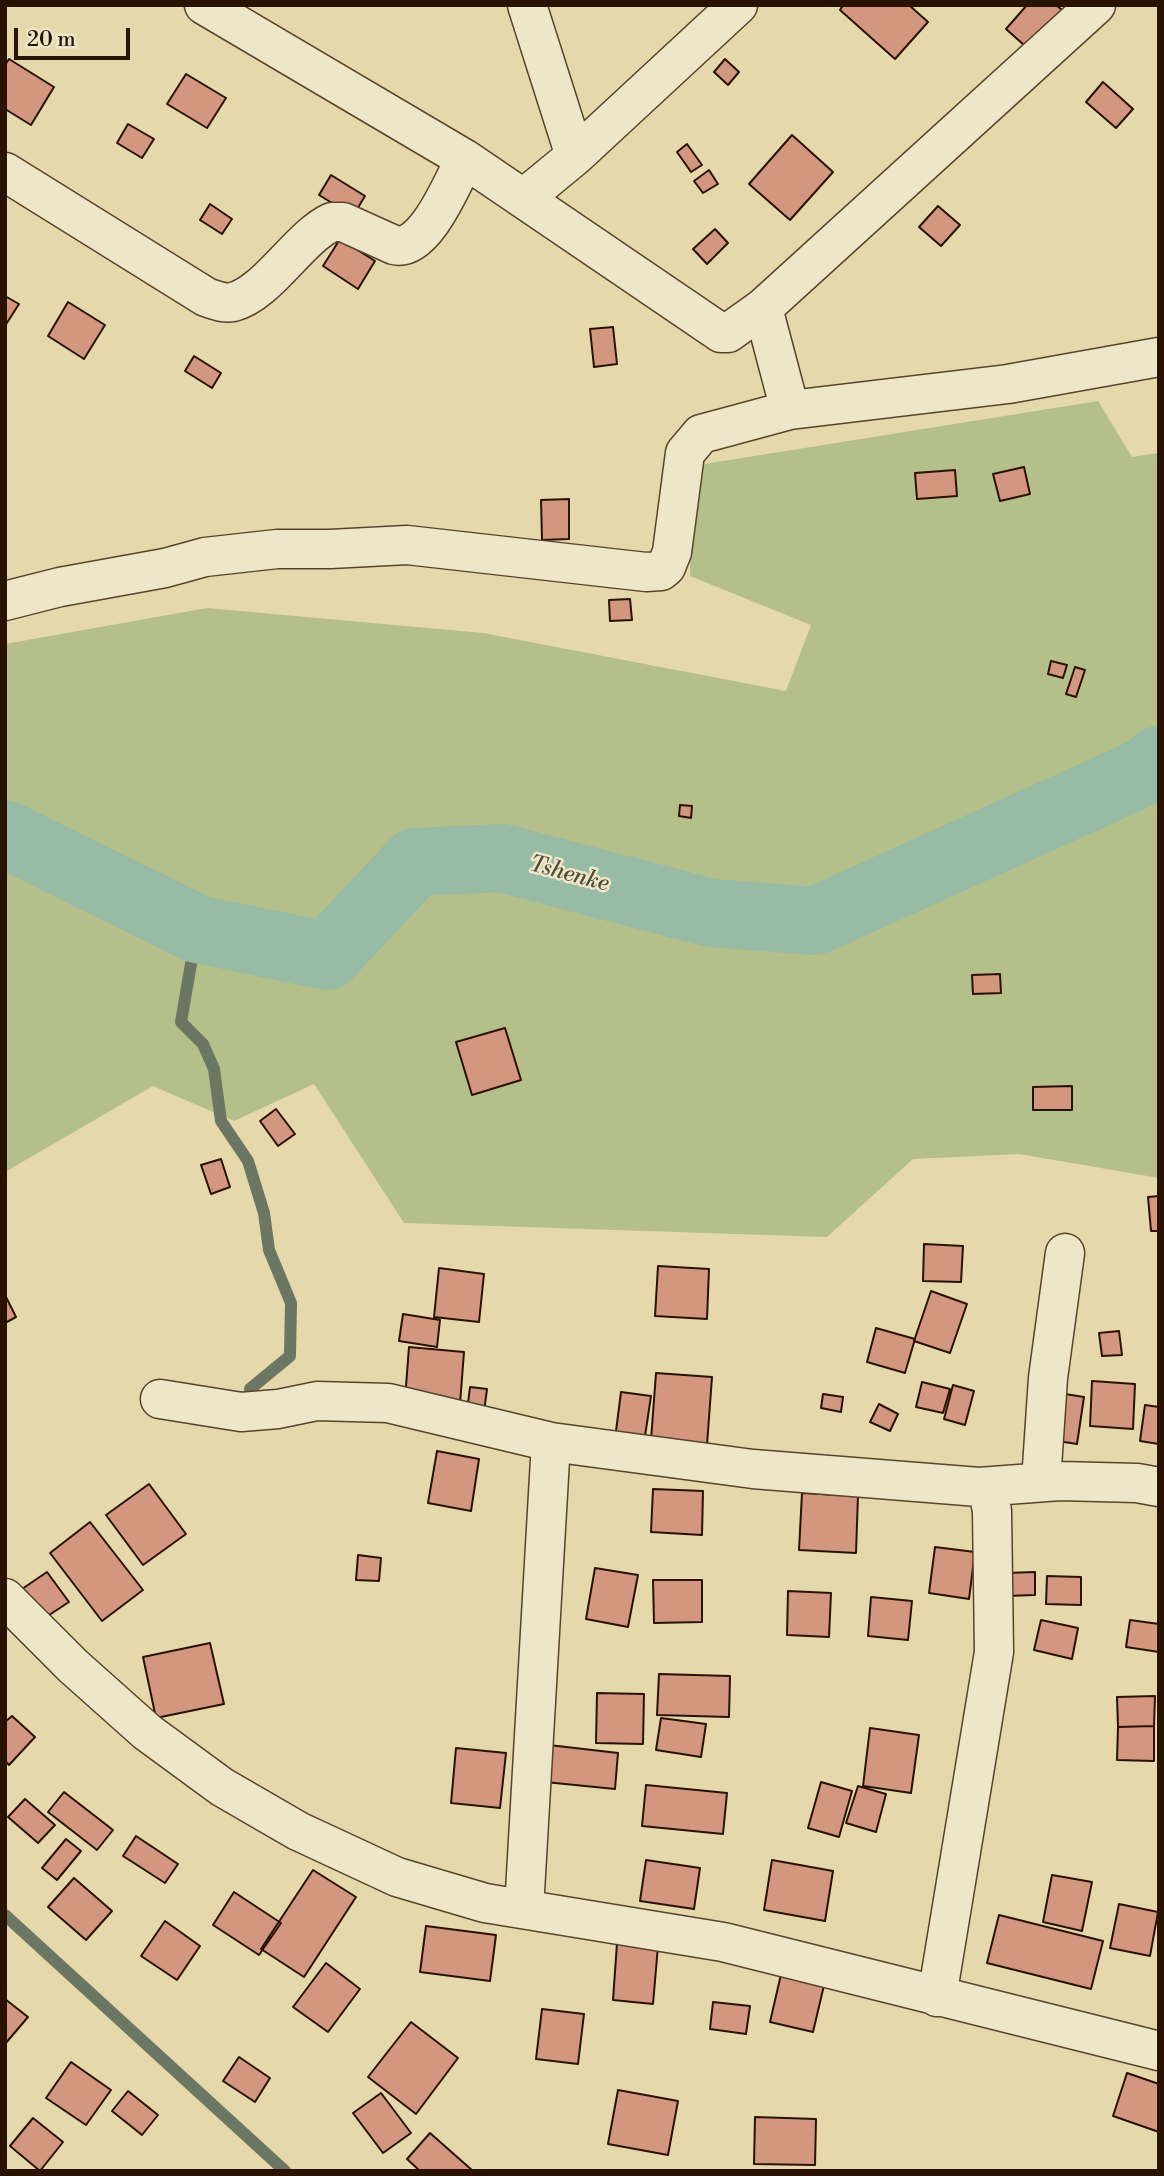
<!DOCTYPE html>
<style>
body{margin:0}
#map{position:relative;width:1164px;height:2176px;overflow:hidden;background:#e5d8ab;font-family:"Libre Bodoni",serif}
canvas{display:block}
.frame{position:absolute;inset:0;border:7px solid #2a1200;pointer-events:none}
.scale{position:absolute;left:14px;top:28px;width:116px;height:32px;box-sizing:border-box;border:4px solid #2a1200;border-top:0;padding-left:9px;font-size:21px;line-height:24px;white-space:nowrap;color:#2a1200;-webkit-text-stroke:5px #eee6c8;paint-order:stroke}
</style>
<div id="map">
<canvas width="1164" height="2176"></canvas>
<div class="frame"></div>
<div class="scale">20 m</div>
</div>
<script>
const context = document.querySelector('canvas').getContext('2d');
context.lineJoin = 'round';
function fill(path, color) { context.fillStyle = color; context.fill(path, 'evenodd'); }
function stroke(path, color, width, dash) { context.strokeStyle = color; context.lineWidth = width; context.lineCap = dash ? 'butt' : 'round'; context.setLineDash(dash || []); context.stroke(path); }
function drawText(font, color, halo, rows, align = 'center') {
  context.font = font + ' "Libre Bodoni",serif'; context.lineWidth = 5; context.setLineDash([]); context.textBaseline = 'middle'; context.strokeStyle = halo; context.fillStyle = color; for (const [text, x, y, turn = 0] of rows) {
    context.save(); context.translate(x, y); context.rotate((+turn || 0) * Math.PI / 180); context.textAlign = isNaN(turn) ? turn : align; if (halo) context.strokeText(text, 0, 0); context.fillText(text, 0, 0); context.restore();
  }
}
fill(new Path2D(`
 M 1098,401 L 1132,457 L 1159,453 L 1159,1178 L 1019,1154 L 913,1159 L 827,1237 L 404,1223 L 314,1084 L 234,1121 L 153,1086 L 5,1172 L 5,644 L 207,608 L 483,633 L 786,691 L 811,625 L 690,576 L 692,466 Z`), '#b5bf89');
stroke(new Path2D(`
 M 197,929 L 181,1022 L 203,1044 L 214,1069 L 221,1121 L 248,1161 L 264,1213 L 269,1250 L 291,1303 L 290,1356 L 250,1389
 M 5,1915 L 285,2171`), '#6b7762', 12);
stroke(new Path2D(`
 M 5,834 L 197,929 L 327,956 L 415,862 L 502,858 L 711,913 L 815,921 L 1144,772 L 1159,760`), '#97bba4', 68);
const building = new Path2D(`
 M 843,5 L 909,5 L 928,22 L 895,59 L 840,10 Z
 M 1027,5 L 1056,5 L 1067,14 L 1033,53 L 1006,29 Z
 M 9,59 L 54,87 L 31,125 L 5,109 L 5,65 Z
 M 725,59 L 739,72 L 728,85 L 714,72 Z
 M 186,74 L 226,98 L 207,128 L 167,104 Z
 M 1103,82 L 1133,109 L 1116,128 L 1086,102 Z
 M 128,124 L 154,139 L 142,158 L 117,143 Z
 M 792,135 L 833,172 L 790,220 L 749,184 Z
 M 687,144 L 702,165 L 691,172 L 677,152 Z
 M 709,170 L 718,184 L 703,193 L 694,181 Z
 M 331,175 L 365,196 L 353,216 L 319,195 Z
 M 210,204 L 232,219 L 222,234 L 200,220 Z
 M 938,206 L 960,225 L 941,246 L 919,227 Z
 M 715,229 L 728,243 L 707,264 L 693,249 Z
 M 340,239 L 375,261 L 358,289 L 323,266 Z
 M 5,296 L 19,304 L 5,326 Z
 M 68,302 L 105,325 L 84,359 L 48,336 Z
 M 613,327 L 617,364 L 594,367 L 590,329 Z
 M 194,356 L 221,373 L 212,388 L 185,371 Z
 M 1024,467 L 1030,494 L 1000,501 L 993,474 Z
 M 955,470 L 957,496 L 917,499 L 915,473 Z
 M 569,499 L 569,539 L 542,540 L 541,500 Z
 M 630,599 L 632,620 L 610,621 L 609,600 Z
 M 1051,661 L 1067,665 L 1063,678 L 1048,674 Z
 M 1075,667 L 1085,670 L 1076,697 L 1066,694 Z
 M 680,805 L 692,806 L 691,818 L 679,816 Z
 M 1000,974 L 1001,993 L 973,994 L 972,975 Z
 M 505,1028 L 521,1080 L 472,1095 L 456,1042 Z
 M 1072,1086 L 1072,1110 L 1033,1110 L 1033,1087 Z
 M 276,1109 L 295,1134 L 278,1146 L 260,1121 Z
 M 221,1159 L 230,1187 L 211,1194 L 201,1165 Z
 M 1159,1196 L 1159,1231 L 1151,1231 L 1148,1197 Z
 M 924,1244 L 963,1246 L 961,1282 L 923,1281 Z
 M 658,1266 L 709,1269 L 707,1319 L 655,1316 Z
 M 439,1268 L 484,1274 L 479,1322 L 434,1317 Z
 M 931,1291 L 967,1304 L 950,1353 L 914,1341 Z
 M 5,1295 L 16,1317 L 5,1323 Z
 M 403,1314 L 440,1320 L 437,1347 L 399,1341 Z
 M 876,1328 L 915,1339 L 905,1373 L 867,1362 Z
 M 1119,1331 L 1122,1355 L 1102,1356 L 1099,1333 Z
 M 409,1347 L 464,1352 L 460,1404 L 405,1399 Z
 M 656,1373 L 712,1377 L 707,1445 L 651,1440 Z
 M 1092,1381 L 1135,1384 L 1133,1429 L 1090,1426 Z
 M 922,1382 L 950,1389 L 943,1413 L 916,1407 Z
 M 953,1385 L 974,1391 L 965,1425 L 944,1419 Z
 M 470,1387 L 487,1389 L 484,1412 L 467,1411 Z
 M 621,1392 L 651,1396 L 644,1443 L 615,1439 Z
 M 1052,1392 L 1084,1397 L 1077,1444 L 1045,1439 Z
 M 823,1394 L 843,1397 L 841,1412 L 821,1408 Z
 M 879,1404 L 898,1414 L 890,1431 L 870,1422 Z
 M 1145,1405 L 1159,1407 L 1159,1444 L 1140,1441 Z
 M 437,1451 L 479,1459 L 471,1511 L 428,1503 Z
 M 149,1484 L 186,1534 L 143,1565 L 106,1515 Z
 M 653,1489 L 703,1491 L 702,1535 L 651,1532 Z
 M 802,1493 L 858,1496 L 856,1553 L 799,1550 Z
 M 90,1522 L 143,1590 L 102,1621 L 50,1553 Z
 M 935,1547 L 975,1552 L 969,1599 L 929,1593 Z
 M 358,1555 L 381,1558 L 379,1581 L 356,1580 Z
 M 595,1568 L 638,1575 L 628,1627 L 586,1619 Z
 M 47,1572 L 69,1602 L 40,1621 L 19,1591 Z
 M 1035,1572 L 1035,1595 L 1006,1596 L 1006,1573 Z
 M 1047,1576 L 1081,1577 L 1081,1605 L 1046,1604 Z
 M 653,1580 L 702,1580 L 702,1622 L 654,1623 Z
 M 788,1591 L 831,1593 L 829,1637 L 787,1635 Z
 M 871,1597 L 912,1601 L 908,1640 L 868,1636 Z
 M 1041,1620 L 1078,1628 L 1072,1659 L 1034,1650 Z
 M 1130,1620 L 1159,1624 L 1159,1652 L 1126,1647 Z
 M 210,1643 L 224,1704 L 156,1718 L 143,1657 Z
 M 659,1674 L 730,1676 L 729,1717 L 657,1715 Z
 M 597,1693 L 644,1694 L 643,1744 L 596,1743 Z
 M 1155,1696 L 1154,1726 L 1118,1727 L 1117,1697 Z
 M 12,1716 L 35,1737 L 9,1765 L 5,1761 L 5,1722 Z
 M 661,1718 L 706,1724 L 701,1757 L 656,1750 Z
 M 1154,1726 L 1154,1761 L 1117,1760 L 1118,1727 Z
 M 870,1728 L 919,1735 L 911,1793 L 863,1786 Z
 M 549,1745 L 618,1753 L 615,1789 L 545,1782 Z
 M 456,1748 L 506,1753 L 500,1808 L 451,1803 Z
 M 821,1782 L 852,1791 L 839,1837 L 808,1828 Z
 M 646,1785 L 727,1793 L 723,1834 L 642,1826 Z
 M 858,1786 L 886,1794 L 876,1832 L 846,1823 Z
 M 64,1792 L 113,1830 L 97,1850 L 48,1812 Z
 M 25,1799 L 55,1825 L 38,1843 L 8,1817 Z
 M 136,1836 L 178,1864 L 165,1883 L 123,1856 Z
 M 66,1839 L 81,1851 L 57,1880 L 42,1868 Z
 M 646,1860 L 700,1868 L 694,1909 L 640,1901 Z
 M 772,1860 L 833,1871 L 825,1921 L 764,1910 Z
 M 313,1870 L 356,1897 L 304,1977 L 261,1949 Z
 M 1052,1875 L 1092,1882 L 1082,1931 L 1043,1922 Z
 M 74,1878 L 112,1911 L 86,1940 L 48,1907 Z
 M 234,1892 L 281,1923 L 259,1955 L 213,1925 Z
 M 1119,1904 L 1158,1912 L 1150,1956 L 1110,1948 Z
 M 999,1915 L 1103,1941 L 1091,1989 L 987,1963 Z
 M 165,1921 L 200,1946 L 177,1980 L 141,1956 Z
 M 426,1926 L 496,1935 L 490,1981 L 420,1972 Z
 M 617,1943 L 658,1946 L 653,2004 L 613,2000 Z
 M 326,1963 L 360,1989 L 328,2032 L 293,2007 Z
 M 782,1970 L 825,1981 L 813,2032 L 770,2022 Z
 M 5,1999 L 28,2017 L 5,2044 Z
 M 713,2002 L 750,2006 L 746,2034 L 710,2029 Z
 M 542,2009 L 584,2014 L 578,2064 L 536,2059 Z
 M 411,2022 L 458,2058 L 416,2114 L 368,2077 Z
 M 239,2057 L 270,2078 L 255,2102 L 223,2081 Z
 M 71,2062 L 111,2090 L 86,2125 L 46,2098 Z
 M 1127,2073 L 1159,2084 L 1159,2132 L 1113,2116 Z
 M 618,2090 L 678,2101 L 668,2155 L 608,2144 Z
 M 128,2091 L 158,2115 L 142,2135 L 112,2111 Z
 M 381,2093 L 411,2133 L 383,2153 L 353,2113 Z
 M 755,2117 L 816,2119 L 815,2165 L 754,2164 Z
 M 33,2118 L 63,2142 L 40,2171 L 10,2146 Z
 M 430,2133 L 473,2171 L 420,2171 L 407,2159 Z`);
fill(building, '#d2977e');
stroke(building, '#2a1200', 2);
const street = new Path2D(`
 M 204,5 L 465,159 L 721,333 L 728,333 L 763,308 L 1096,5
 M 527,5 L 575,156
 M 5,172 L 206,297 C 215,300 224,304 233,302 C 268,293 299,237 332,222 L 343,222 L 394,245 C 425,253 453,181 465,159
 M 524,198 L 575,156 L 738,5
 M 763,308 L 790,410
 M 5,601 L 60,587 L 165,568 L 205,557 L 277,549 L 330,549 L 407,545 L 646,572 L 661,571 L 666,567 L 672,552 L 685,453 L 701,434 L 790,410 L 1008,384 L 1159,357
 M 160,1399 L 241,1412 L 278,1409 L 317,1401 L 388,1403 L 551,1442 L 753,1469 L 979,1487 L 1060,1481 L 1137,1483 L 1159,1487
 M 1041,1482 L 1048,1378 L 1065,1253
 M 5,1598 L 73,1666 L 147,1732 L 222,1787 L 298,1831 L 397,1877 L 485,1903 L 723,1942 L 1159,2051
 M 524,1909 L 551,1442
 M 937,1997 L 994,1652 L 992,1511 L 989,1496 L 979,1487`);
stroke(street, '#59442b', 41);
stroke(street, '#eee6c8', 38);
drawText('italic 23px', '#504d39', '#eee6c8', [
 ["Tshenke",569,875,15]
]);
</script>
